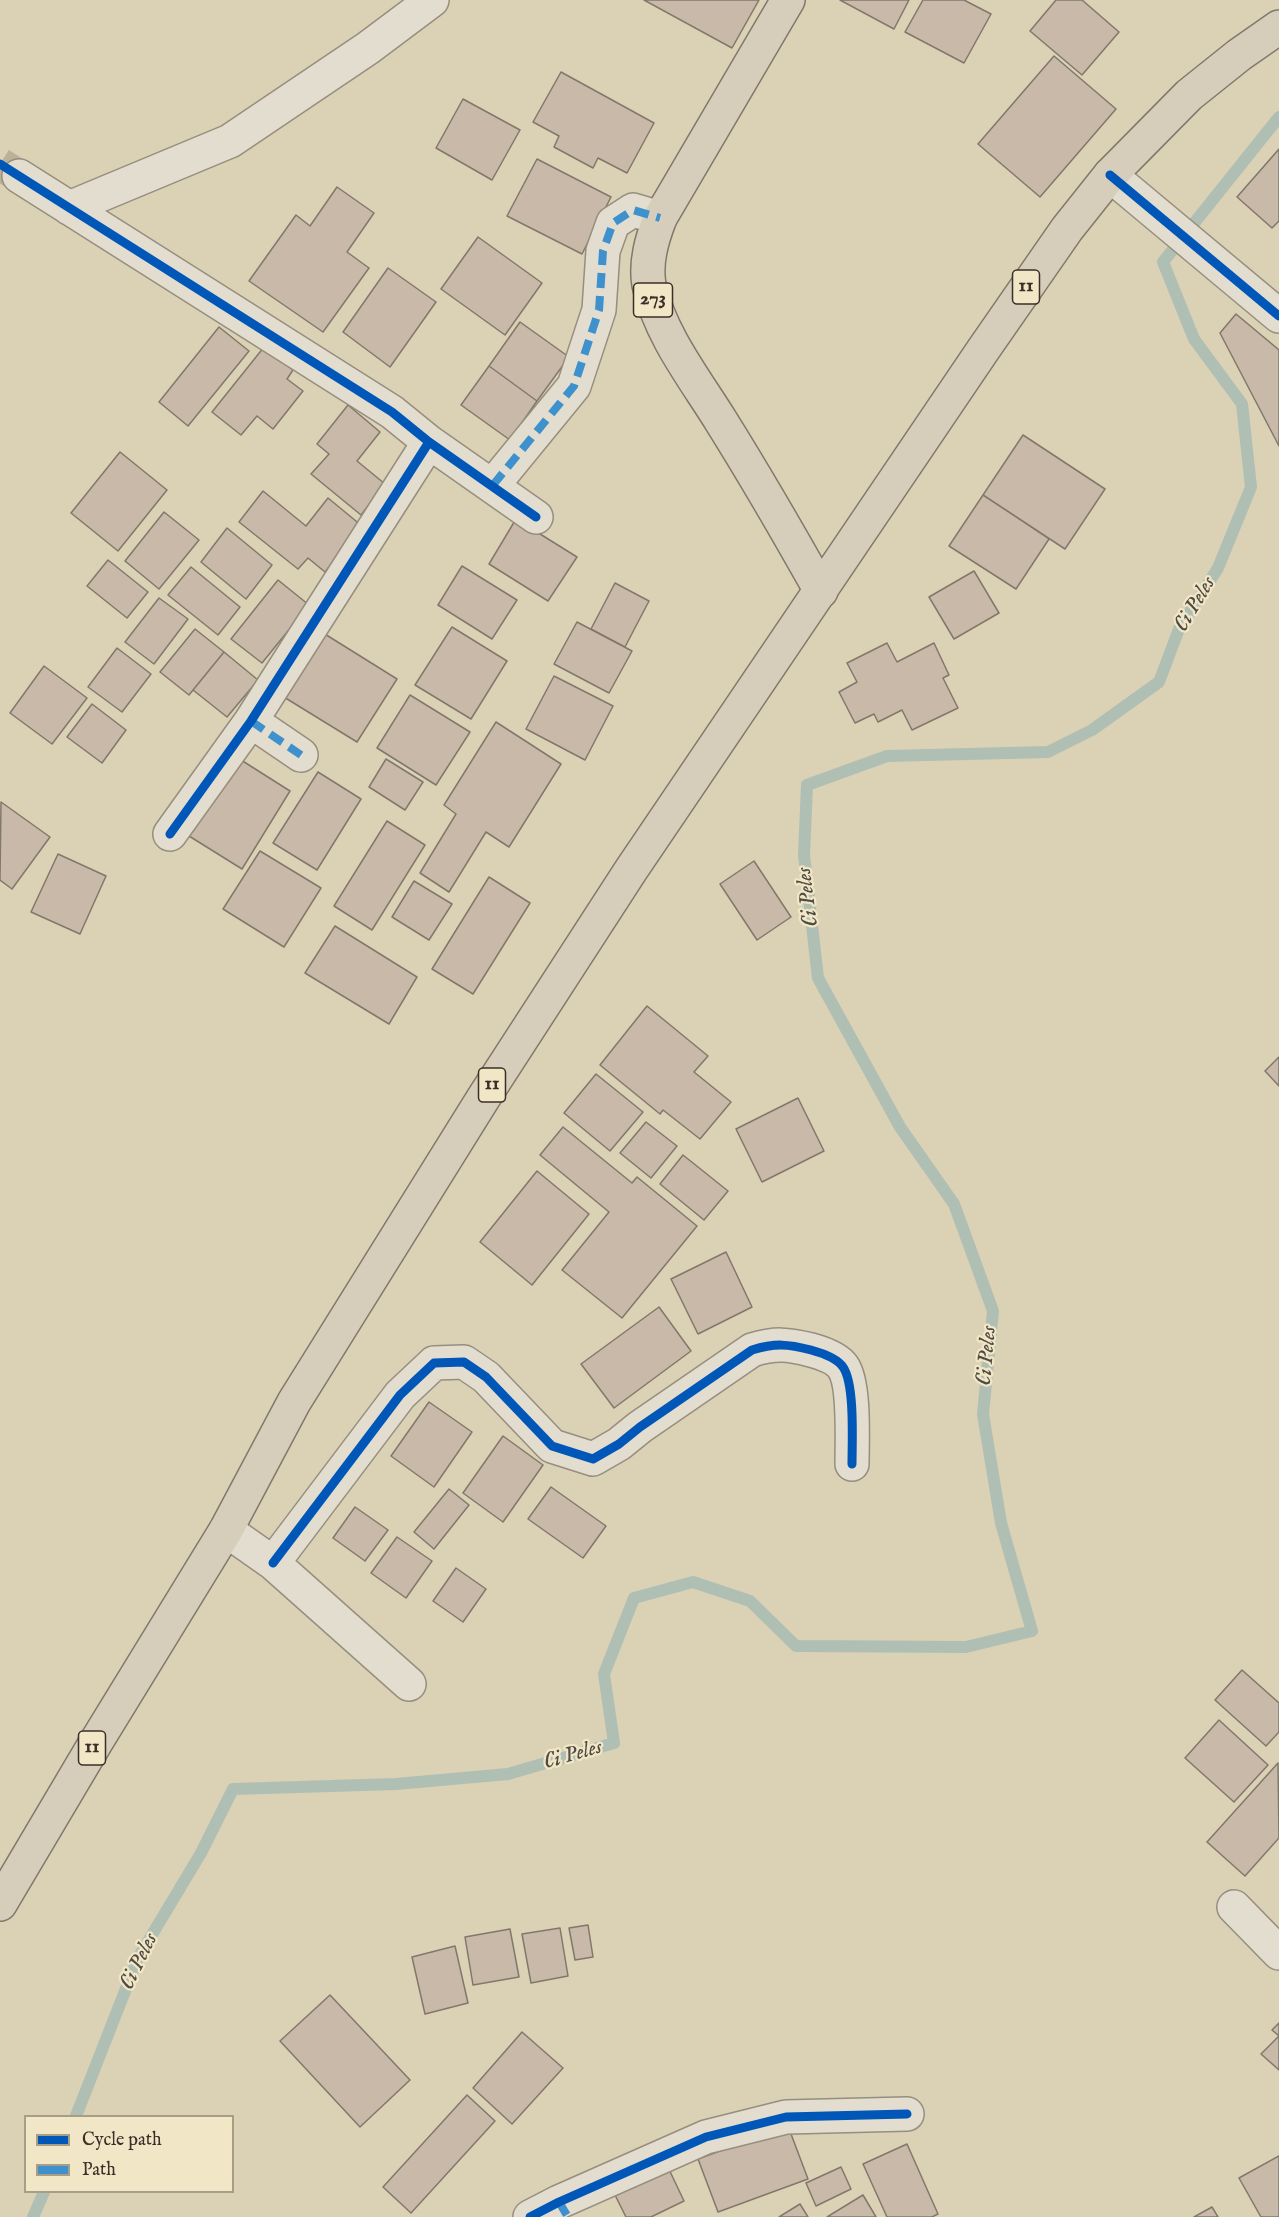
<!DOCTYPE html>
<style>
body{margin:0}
#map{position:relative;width:1279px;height:2217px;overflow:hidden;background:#dbd1b5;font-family:"IM FELL English",serif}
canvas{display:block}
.legend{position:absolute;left:24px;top:2115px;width:210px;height:78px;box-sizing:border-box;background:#f1e6c5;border:2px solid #a89d87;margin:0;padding:8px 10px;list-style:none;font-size:18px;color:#3b2f29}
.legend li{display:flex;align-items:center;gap:12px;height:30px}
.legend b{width:30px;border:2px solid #a89d87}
</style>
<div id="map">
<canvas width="1279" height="2217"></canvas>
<ul class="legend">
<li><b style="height:8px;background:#0057b8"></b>Cycle path</li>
<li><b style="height:8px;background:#3e91cc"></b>Path</li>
</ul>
</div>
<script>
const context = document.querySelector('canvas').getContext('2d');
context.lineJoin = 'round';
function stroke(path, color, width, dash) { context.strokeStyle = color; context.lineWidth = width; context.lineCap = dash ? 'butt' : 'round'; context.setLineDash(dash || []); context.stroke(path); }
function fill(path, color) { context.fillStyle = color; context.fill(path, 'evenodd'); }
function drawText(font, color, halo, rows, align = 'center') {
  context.font = font + ' "IM FELL English",serif'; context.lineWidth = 4.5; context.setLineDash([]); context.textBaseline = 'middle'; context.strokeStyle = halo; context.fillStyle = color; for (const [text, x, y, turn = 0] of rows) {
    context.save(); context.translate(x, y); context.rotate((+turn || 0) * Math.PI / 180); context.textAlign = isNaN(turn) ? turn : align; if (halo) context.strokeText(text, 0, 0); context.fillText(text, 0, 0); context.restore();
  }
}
stroke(new Path2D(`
 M 76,2116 L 138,1958 L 201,1853 L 233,1789 L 396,1784 L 508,1774 L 614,1743 L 604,1674 L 634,1598 L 693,1582 L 750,1601 L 796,1646 L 966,1647 L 1032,1631 L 1001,1523 L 983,1414 L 993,1311 L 954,1204 L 900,1127 L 818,978 L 804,855 L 807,785 L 887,756 L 1048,752 L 1092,730 L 1159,682 L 1179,629 L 1218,568 L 1251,487 L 1242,404 L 1194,339 L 1163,262 L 1279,117
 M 33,2217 L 44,2192`), '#b0bfb4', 12);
const building = new Path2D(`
 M 644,0 L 759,0 L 732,48 Z
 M 840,0 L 909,0 L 894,29 Z
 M 923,0 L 964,0 L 991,14 L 964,63 L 905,32 Z
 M 1056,0 L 1082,0 L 1119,32 L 1082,75 L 1030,31 Z
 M 1054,56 L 1116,109 L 1040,197 L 978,144 Z
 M 561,72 L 654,123 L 627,173 L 598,158 L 593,168 L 554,147 L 559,136 L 533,122 Z
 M 463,99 L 520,130 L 492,180 L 436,148 Z
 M 1279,149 L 1279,221 L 1272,228 L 1237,197 Z
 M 537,159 L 611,197 L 582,254 L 507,216 Z
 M 337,187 L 374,213 L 347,252 L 369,268 L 323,332 L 249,281 L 296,215 L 310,226 Z
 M 478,237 L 542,283 L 505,335 L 441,289 Z
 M 388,268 L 436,302 L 390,367 L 343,332 Z
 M 1236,314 L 1279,350 L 1279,446 L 1220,333 Z
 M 520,322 L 569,357 L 537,401 L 489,366 Z
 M 219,327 L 249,351 L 188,426 L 159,402 Z
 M 264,347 L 293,370 L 287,379 L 303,391 L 273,429 L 257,416 L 241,435 L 212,412 Z
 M 489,366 L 537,401 L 510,440 L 461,405 Z
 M 348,405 L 380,432 L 357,461 L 385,484 L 361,515 L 311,474 L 329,454 L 317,444 Z
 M 1023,435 L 1105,489 L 1065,549 L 983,495 Z
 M 120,452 L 167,490 L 118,551 L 71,513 Z
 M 263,491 L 306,526 L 328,498 L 362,526 L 325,572 L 308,558 L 298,569 L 239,522 Z
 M 983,495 L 1049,539 L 1016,589 L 949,546 Z
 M 164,512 L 199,540 L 159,589 L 125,561 Z
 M 516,519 L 577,557 L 548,601 L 489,564 Z
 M 227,528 L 272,565 L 246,599 L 201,562 Z
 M 108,560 L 148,592 L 127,618 L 87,586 Z
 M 462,566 L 517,600 L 492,639 L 438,605 Z
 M 191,567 L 240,607 L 218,635 L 168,595 Z
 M 974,571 L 999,613 L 954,639 L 929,597 Z
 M 278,580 L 309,605 L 262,663 L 231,639 Z
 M 615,583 L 649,601 L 625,647 L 591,629 Z
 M 159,598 L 188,619 L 154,664 L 125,642 Z
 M 577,622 L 632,651 L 609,693 L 554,664 Z
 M 452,627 L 507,661 L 471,719 L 415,685 Z
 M 195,629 L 224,652 L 189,695 L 160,672 Z
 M 320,631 L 397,679 L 357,742 L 279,694 Z
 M 887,643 L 897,662 L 934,643 L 949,675 L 943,678 L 958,708 L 912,730 L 902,710 L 878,722 L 874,714 L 855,723 L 839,692 L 857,682 L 847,663 Z
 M 117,648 L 151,674 L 122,712 L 88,687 Z
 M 224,652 L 258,680 L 227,717 L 193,690 Z
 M 44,666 L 87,698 L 52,744 L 10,713 Z
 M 554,676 L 613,706 L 585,760 L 526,729 Z
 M 410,695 L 470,732 L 436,785 L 377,748 Z
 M 92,704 L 126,730 L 102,763 L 67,737 Z
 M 496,722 L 561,764 L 509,847 L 486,832 L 449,892 L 420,873 L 456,814 L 444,805 Z
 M 230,753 L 290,791 L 242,869 L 181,831 Z
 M 386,759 L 423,782 L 405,810 L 369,787 Z
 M 318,772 L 361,799 L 317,870 L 273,843 Z
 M 1,802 L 50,837 L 12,889 L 0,880 Z
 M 387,821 L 425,845 L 372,930 L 334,906 Z
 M 260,851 L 321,888 L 284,947 L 223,909 Z
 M 58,854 L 106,876 L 80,934 L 31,912 Z
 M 754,861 L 791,917 L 757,940 L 720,884 Z
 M 489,877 L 530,903 L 473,994 L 432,969 Z
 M 414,881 L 452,904 L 429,940 L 392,917 Z
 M 335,926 L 417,977 L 389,1024 L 305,973 Z
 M 647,1006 L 708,1056 L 694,1072 L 731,1102 L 700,1139 L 663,1110 L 660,1114 L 600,1065 Z
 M 1279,1057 L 1279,1086 L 1265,1071 Z
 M 596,1074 L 643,1112 L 610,1151 L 564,1113 Z
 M 798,1098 L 824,1151 L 762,1182 L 736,1129 Z
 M 646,1122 L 677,1146 L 651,1178 L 620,1153 Z
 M 563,1127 L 632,1183 L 637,1177 L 697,1226 L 622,1318 L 562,1270 L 609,1212 L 540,1155 Z
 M 683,1155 L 728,1191 L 704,1220 L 660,1184 Z
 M 537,1171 L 589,1214 L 532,1285 L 480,1242 Z
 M 726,1252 L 752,1307 L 698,1334 L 671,1279 Z
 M 659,1307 L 691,1351 L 614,1408 L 581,1364 Z
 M 429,1402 L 472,1432 L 434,1487 L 391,1456 Z
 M 503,1436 L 543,1465 L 503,1522 L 463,1493 Z
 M 551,1487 L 606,1526 L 583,1558 L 528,1519 Z
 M 449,1489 L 469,1505 L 434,1549 L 414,1532 Z
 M 355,1507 L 388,1530 L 365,1561 L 333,1538 Z
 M 397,1537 L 432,1561 L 406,1598 L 371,1573 Z
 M 456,1568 L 486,1589 L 463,1622 L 433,1601 Z
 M 1242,1670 L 1279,1703 L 1279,1732 L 1266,1746 L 1215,1700 Z
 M 1219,1720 L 1268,1765 L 1234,1802 L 1185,1758 Z
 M 1278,1763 L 1279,1838 L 1245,1876 L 1207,1842 Z
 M 588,1925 L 593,1957 L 575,1960 L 569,1928 Z
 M 560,1928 L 568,1976 L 531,1983 L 522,1934 Z
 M 510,1929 L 519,1977 L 473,1985 L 465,1937 Z
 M 455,1946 L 468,2003 L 425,2014 L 412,1957 Z
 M 330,1995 L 410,2080 L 360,2127 L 280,2041 Z
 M 1279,2023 L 1279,2070 L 1261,2054 L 1279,2036 L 1272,2030 Z
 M 522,2032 L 563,2068 L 512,2124 L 473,2088 Z
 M 467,2095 L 495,2121 L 411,2213 L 383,2187 Z
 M 788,2126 L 808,2179 L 718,2212 L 698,2159 Z
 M 907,2144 L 938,2214 L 932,2217 L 887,2217 L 863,2164 Z
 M 1279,2156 L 1279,2217 L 1261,2217 L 1239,2178 Z
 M 666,2163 L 684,2201 L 651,2217 L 626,2217 L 612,2189 Z
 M 841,2167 L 851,2189 L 816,2206 L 806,2183 Z
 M 863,2195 L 876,2217 L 827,2217 Z
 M 800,2204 L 808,2217 L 779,2217 Z
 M 1212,2207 L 1218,2217 L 1194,2217 Z`);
fill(building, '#c9b9a8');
stroke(building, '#80796b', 1.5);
stroke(new Path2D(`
 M 0,164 L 19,176`), '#bbb199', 33, [33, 16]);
const street = new Path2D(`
 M 1110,175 L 1279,316
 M 19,176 L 392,412 L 429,442 L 536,517
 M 69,208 L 230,141 L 368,48 L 432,0
 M 493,485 L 574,386 L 599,310 L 603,251 L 613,223 L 633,210 L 660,218
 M 251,721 L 301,755
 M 170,834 L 251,721 L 429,442
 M 226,1530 L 273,1563 L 409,1684
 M 273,1563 L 400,1395 L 434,1363 L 464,1362 L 486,1377 L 552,1446 L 593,1459 L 619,1444 L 640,1427 L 752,1350 C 775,1343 788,1344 811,1350 C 822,1353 837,1358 843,1367 C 855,1384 852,1442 852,1464
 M 1234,1907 L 1279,1953
 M 530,2217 L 559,2202 L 706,2137 L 786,2117 L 907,2114`);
const primary = new Path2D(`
 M 788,0 L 660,218 C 652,239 645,262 649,285 C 660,335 695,379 721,421 C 756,477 789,534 821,591`);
const highway = new Path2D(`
 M 0,1904 L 96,1742 L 226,1530 L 294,1402 L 484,1097 L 631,870 L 983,350 L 1067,229 L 1110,175 L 1189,95 L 1239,55 L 1279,27`);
stroke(street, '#968e7f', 36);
stroke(primary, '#80796b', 36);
stroke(highway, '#80796b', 36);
stroke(street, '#e2ddce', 33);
stroke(primary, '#d6ceba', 33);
stroke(highway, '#d6ceba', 33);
stroke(new Path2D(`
 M 493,485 L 574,386 L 599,310 L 603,251 L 613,223 L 633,210 L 660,218
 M 251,721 L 301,755
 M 559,2202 L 568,2217`), '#3e91cc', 8, [15, 8]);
stroke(new Path2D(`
 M 0,164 L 392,412 L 429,442 L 536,517
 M 1110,175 L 1279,316
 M 170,834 L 251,721 L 429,442
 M 273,1563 L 400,1395 L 434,1363 L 464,1362 L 486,1377 L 552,1446 L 593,1459 L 619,1444 L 640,1427 L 752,1350 C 775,1343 788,1344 811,1350 C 822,1353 837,1358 843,1367 C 855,1384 852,1442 852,1464
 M 530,2217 L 559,2202 L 706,2137 L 786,2117 L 907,2114`), '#0057b8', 9);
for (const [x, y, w] of [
 [1026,287,27],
 [653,300,39],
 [492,1085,27],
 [92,1748,27]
]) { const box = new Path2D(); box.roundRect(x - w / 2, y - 17, w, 34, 4.5); context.fillStyle = '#f1e6c5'; context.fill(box); stroke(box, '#3b2f29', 1.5); }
drawText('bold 20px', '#3b2f29', null, [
 ["11",1026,287],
 ["273",653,300],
 ["11",492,1085],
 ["11",92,1748]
]);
drawText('italic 22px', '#4f4a45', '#f1e6c5', [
 ["Ci Peles",1196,605,-59],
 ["Ci Peles",809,897,-97],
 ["Ci Peles",988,1356,-85],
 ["Ci Peles",573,1756,-16],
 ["Ci Peles",140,1962,-64]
]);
</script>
